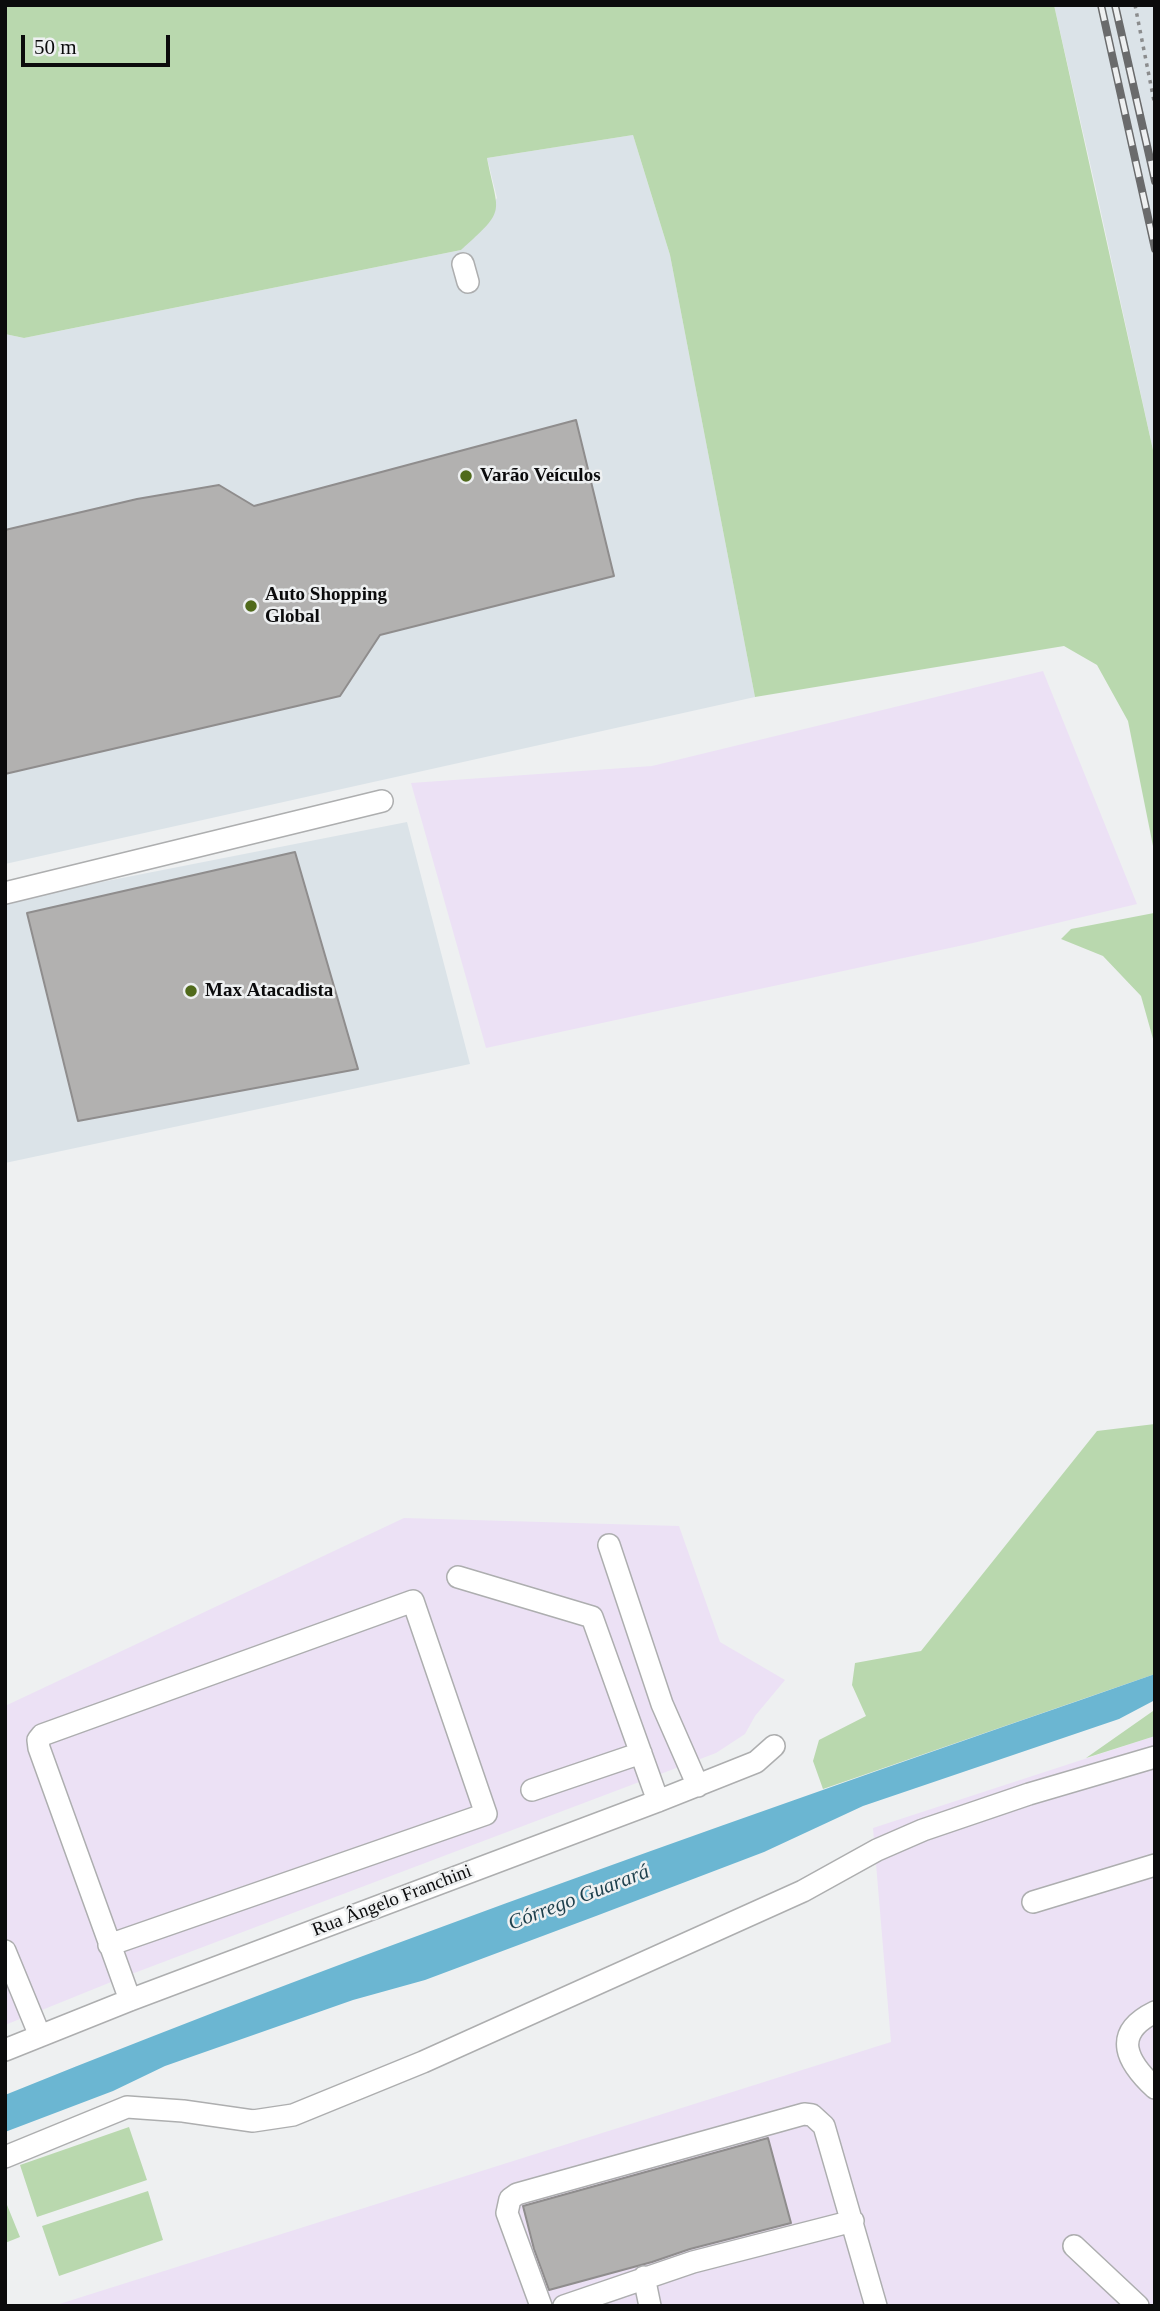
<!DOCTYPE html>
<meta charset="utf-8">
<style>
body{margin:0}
#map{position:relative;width:1160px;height:2311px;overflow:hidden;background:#eef0f1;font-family:"Times New Roman",serif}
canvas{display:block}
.frame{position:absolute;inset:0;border:7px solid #0b0b0c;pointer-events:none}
.scale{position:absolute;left:21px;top:35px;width:149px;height:32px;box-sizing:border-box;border:4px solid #0b0b0c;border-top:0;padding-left:9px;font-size:21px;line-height:24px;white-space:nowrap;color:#0b0b0c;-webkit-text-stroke:5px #eef0f1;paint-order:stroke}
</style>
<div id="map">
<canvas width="1160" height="2311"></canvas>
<div class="frame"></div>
<div class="scale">50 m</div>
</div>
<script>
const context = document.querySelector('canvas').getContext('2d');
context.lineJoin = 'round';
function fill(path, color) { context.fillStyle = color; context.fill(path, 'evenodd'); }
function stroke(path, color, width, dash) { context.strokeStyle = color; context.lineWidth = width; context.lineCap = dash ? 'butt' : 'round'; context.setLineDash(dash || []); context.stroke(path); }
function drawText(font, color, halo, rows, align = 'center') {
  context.font = font + ' "Times New Roman",serif'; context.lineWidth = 5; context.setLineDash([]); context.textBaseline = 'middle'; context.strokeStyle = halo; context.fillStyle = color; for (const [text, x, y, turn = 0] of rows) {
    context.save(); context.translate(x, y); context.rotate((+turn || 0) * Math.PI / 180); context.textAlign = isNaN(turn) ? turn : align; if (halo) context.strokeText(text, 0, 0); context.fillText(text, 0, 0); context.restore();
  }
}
fill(new Path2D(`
 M 1054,5 L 1155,5 L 1155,459 L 1095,185 Z
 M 633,135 L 670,255 L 755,697 L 5,864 L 5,334 L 24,338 L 461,250 L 497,198 L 487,158 Z
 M 407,822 L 470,1064 L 5,1163 L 5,905 L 66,889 Z`), '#dbe3e8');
fill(new Path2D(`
 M 1043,671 L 1137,904 L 973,943 L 486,1048 L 411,783 L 652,766 Z
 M 404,1518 L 679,1526 L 720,1642 L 785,1680 L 755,1716 L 745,1734 L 716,1753 L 121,1978 L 5,2025 L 5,1706 Z
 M 1155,1736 L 1155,2306 L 53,2306 L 891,2042 L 873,1828 Z`), '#ece1f5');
fill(new Path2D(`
 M 5,5 L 1054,5 L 1155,459 L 1155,856 L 1128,721 L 1097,665 L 1064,646 L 755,697 L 670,255 L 633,135 L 487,158 C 498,215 508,208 461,250 L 24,338 L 5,334 Z
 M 1155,905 L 1155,1046 L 1141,996 L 1103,956 L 1061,939 L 1071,929 L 1154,913 Z
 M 1155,1424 L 1155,1674 L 823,1789 L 813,1761 L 819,1740 L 866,1716 L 852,1685 L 855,1663 L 921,1651 L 1097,1431 Z
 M 1155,1710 L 1155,1736 L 1086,1758 L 1153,1711 Z
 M 129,2127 L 147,2180 L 37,2217 L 20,2165 Z
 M 148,2191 L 163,2240 L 59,2276 L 42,2226 Z
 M 5,2200 L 20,2237 L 5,2243 Z`), '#b9d8ae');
fill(new Path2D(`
 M 1155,1674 L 1155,1700 L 1119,1719 L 863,1806 L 764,1852 L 596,1916 L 425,1980 L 353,2000 L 165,2066 L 113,2091 L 5,2132 L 5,2095 C 383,1942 770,1808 1155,1674 Z`), '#6bb6d2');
const building = new Path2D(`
 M 576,420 L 614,576 L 380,635 L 340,696 L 5,774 L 5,530 L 137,499 L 219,485 L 254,506 Z
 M 295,852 L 358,1069 L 78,1121 L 27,913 Z
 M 768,2138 L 791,2223 L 690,2249 L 652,2262 L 549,2290 L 534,2249 L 523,2206 Z`);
fill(building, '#b2b1b0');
stroke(building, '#8f8d8d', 2);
const minor = new Path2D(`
 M 463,264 L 468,282
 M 5,893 L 382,801
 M 609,1545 L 662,1704 L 698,1786
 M 458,1577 L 592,1617 L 658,1801
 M 532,1790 L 641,1753
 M 1033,1902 L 1155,1865
 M 109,1945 L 486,1814 L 413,1601 L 42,1735 L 38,1740 L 39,1748 L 130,2000
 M 5,1951 L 40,2036
 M 1155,2012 C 1110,2034 1128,2063 1155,2088
 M 5,2050 L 130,2000 L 658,1801 L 756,1762 L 774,1746
 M 5,2157 L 127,2107 L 183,2111 L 253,2121 L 293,2115 L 423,2062 L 803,1891 L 877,1850 L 923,1830 L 1029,1794 L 1155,1757
 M 1074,2246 L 1138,2306
 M 644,2277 L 650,2306
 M 541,2306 L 507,2213 L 510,2199 L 517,2194 L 804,2114 L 812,2115 L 824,2126 L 876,2306
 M 564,2306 L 693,2262 L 853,2221`);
stroke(minor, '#adaeaf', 24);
stroke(new Path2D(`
 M 1135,5 L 1155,106`), '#8b8c8d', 3.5, [3.5, 5]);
stroke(minor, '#fff', 21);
const rail = new Path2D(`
 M 1101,5 L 1155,249
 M 1115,5 L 1155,181`);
stroke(rail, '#6a6b6c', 8);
stroke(rail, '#eef0f1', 5, [16]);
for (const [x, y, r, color] of [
 [466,476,7,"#506a1b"],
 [251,606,7,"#506a1b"],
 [191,991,7,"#506a1b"]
]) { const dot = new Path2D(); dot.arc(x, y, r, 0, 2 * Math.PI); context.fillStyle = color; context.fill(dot); stroke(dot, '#eef0f1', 2.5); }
drawText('bold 19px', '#0b0b0c', '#eef0f1', [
 ["Varão Veículos",480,476],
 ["Auto Shopping",265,595],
 ["Global",265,617],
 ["Max Atacadista",205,991]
], 'left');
drawText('19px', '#0b0b0c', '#eef0f1', [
 ["Rua Ângelo Franchini",392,1901,-21]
]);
drawText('italic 21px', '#1d3f4c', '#eef0f1', [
 ["Córrego Guarará",579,1898,-21]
]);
</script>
